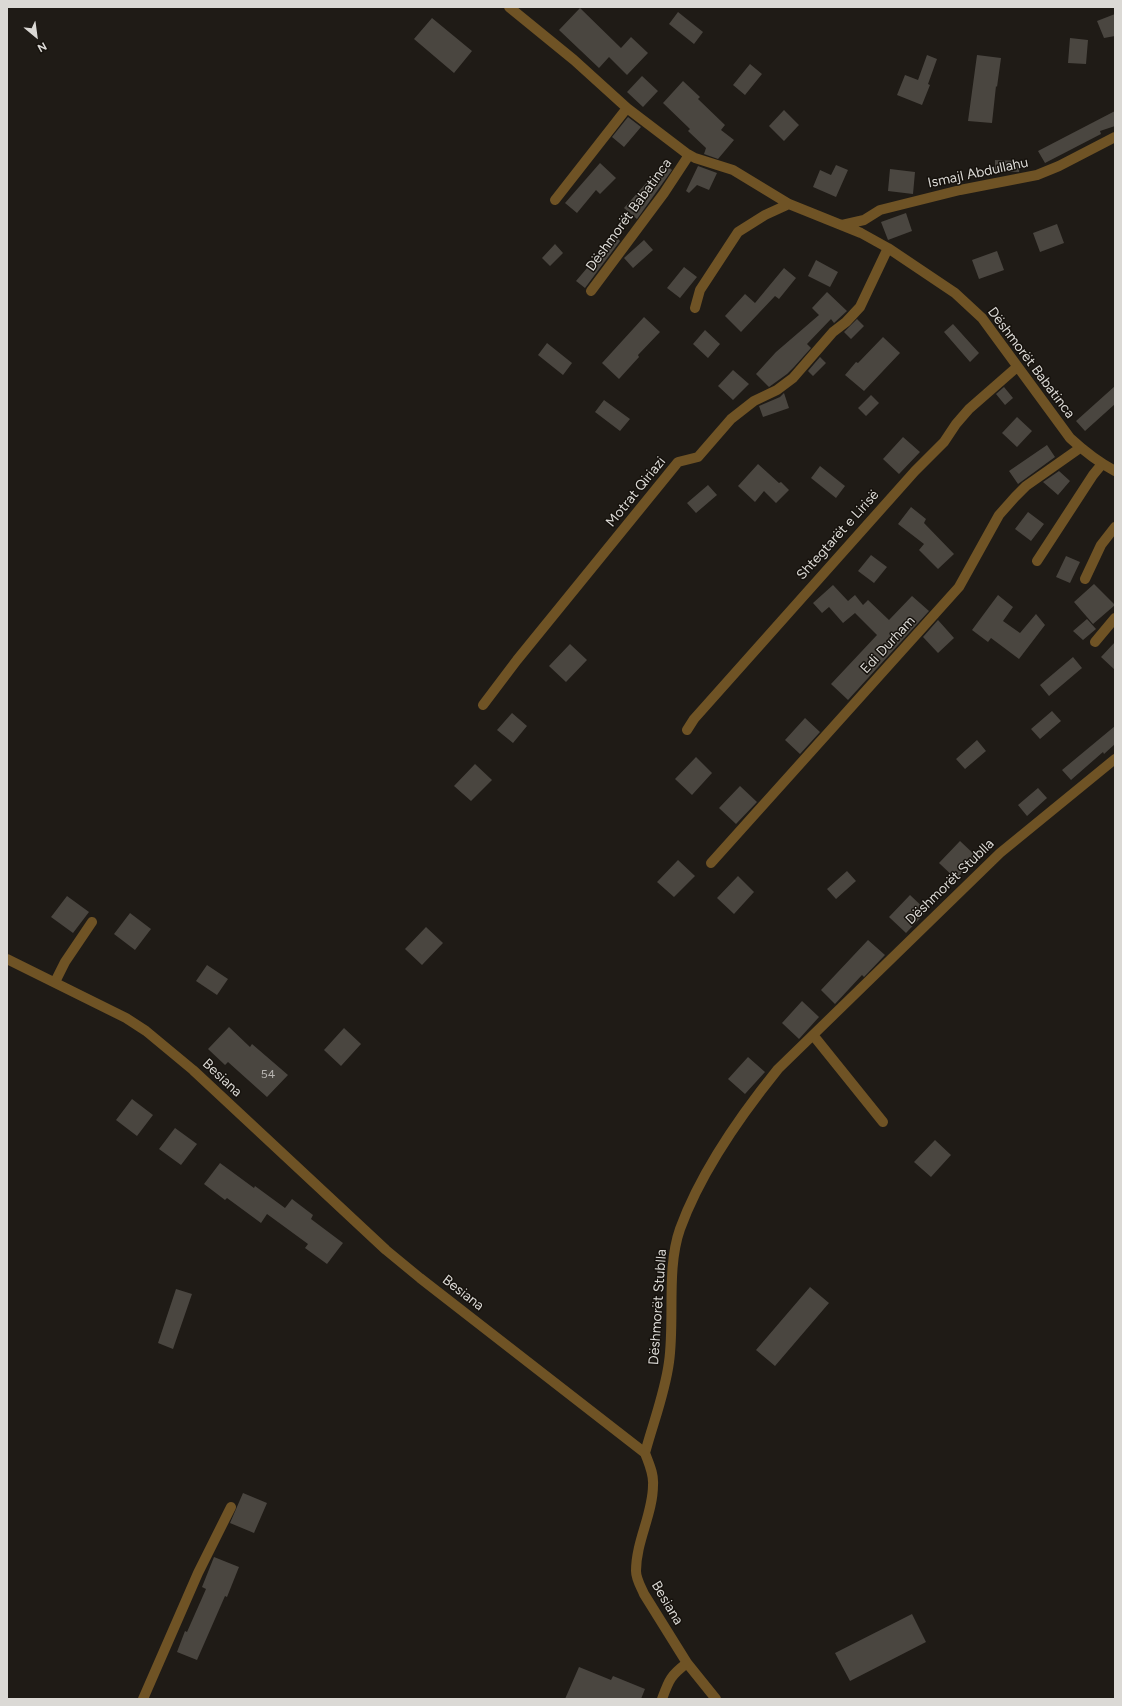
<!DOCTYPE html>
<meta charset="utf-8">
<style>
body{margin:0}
#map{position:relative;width:1122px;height:1706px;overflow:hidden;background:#1f1b16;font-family:Figtree,sans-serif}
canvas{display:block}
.frame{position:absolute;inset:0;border:8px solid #dbd9d5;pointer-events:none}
.north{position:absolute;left:16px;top:16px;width:40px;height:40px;-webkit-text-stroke:3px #16120d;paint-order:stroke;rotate:151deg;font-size:11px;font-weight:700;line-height:16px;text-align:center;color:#dbd9d5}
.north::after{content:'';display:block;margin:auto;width:14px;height:18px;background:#dbd9d5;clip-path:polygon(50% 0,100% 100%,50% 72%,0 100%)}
</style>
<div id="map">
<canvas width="1122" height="1706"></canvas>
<div class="frame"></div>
<div class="north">N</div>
</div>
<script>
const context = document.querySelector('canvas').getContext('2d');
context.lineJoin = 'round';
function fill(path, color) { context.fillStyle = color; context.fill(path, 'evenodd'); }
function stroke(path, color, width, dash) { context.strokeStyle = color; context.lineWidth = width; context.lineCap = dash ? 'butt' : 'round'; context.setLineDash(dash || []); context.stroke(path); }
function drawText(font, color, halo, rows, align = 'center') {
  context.font = font + ' Figtree,sans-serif'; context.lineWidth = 3; context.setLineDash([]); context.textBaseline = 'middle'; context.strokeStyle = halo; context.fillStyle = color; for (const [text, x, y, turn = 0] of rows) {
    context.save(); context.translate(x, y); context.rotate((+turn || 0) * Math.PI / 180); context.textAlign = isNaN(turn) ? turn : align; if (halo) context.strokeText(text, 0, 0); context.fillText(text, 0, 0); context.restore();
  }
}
fill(new Path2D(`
 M 580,8 L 621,48 L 631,37 L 648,53 L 627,75 L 609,57 L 599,68 L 559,30 Z
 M 678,12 L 703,32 L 694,44 L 669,24 Z
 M 1115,14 L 1115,36 L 1104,38 L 1097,21 Z
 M 432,18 L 472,51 L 454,73 L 414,39 Z
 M 1070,38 L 1088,40 L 1086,64 L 1068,63 Z
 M 927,55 L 937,59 L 928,84 L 930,85 L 922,105 L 897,95 L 905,75 L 918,80 Z
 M 977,55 L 1001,58 L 997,87 L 996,86 L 992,123 L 968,121 Z
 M 750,64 L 762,74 L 745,95 L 733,85 Z
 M 642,76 L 658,91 L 643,107 L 627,92 Z
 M 683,81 L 700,97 L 698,99 L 725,125 L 721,130 L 734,140 L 718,159 L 704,154 L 706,148 L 688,131 L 690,129 L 663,103 Z
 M 784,110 L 799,125 L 784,141 L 769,126 Z
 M 1115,111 L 1115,126 L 1100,131 L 1101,134 L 1045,163 L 1038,151 Z
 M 628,117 L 641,127 L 624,147 L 612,137 Z
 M 995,160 L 1020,161 L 1019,172 L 995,171 Z
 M 600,163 L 616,178 L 600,194 L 596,190 L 577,213 L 565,203 Z
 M 664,163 L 672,170 L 637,219 L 624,208 Z
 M 836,165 L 848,170 L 836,197 L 813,187 L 820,170 L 831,175 Z
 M 698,166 L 717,173 L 709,190 L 697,185 L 689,193 L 686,191 Z
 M 890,169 L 915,172 L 913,194 L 888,191 Z
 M 906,213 L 912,231 L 888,240 L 881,222 Z
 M 1057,224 L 1064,243 L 1040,252 L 1033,233 Z
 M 615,235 L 620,241 L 585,288 L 576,281 Z
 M 644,240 L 653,250 L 633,268 L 624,258 Z
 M 555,244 L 563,253 L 550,266 L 542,258 Z
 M 997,251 L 1004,270 L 979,279 L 972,260 Z
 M 816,260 L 838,272 L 830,287 L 808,276 Z
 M 684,267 L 697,277 L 680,298 L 667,288 Z
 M 784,268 L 796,278 L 779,299 L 775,296 L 741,332 L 725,316 L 745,294 L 755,303 Z
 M 827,292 L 847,311 L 834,323 L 831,319 L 807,344 L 811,348 L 794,367 L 787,374 L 769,387 L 756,374 L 776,352 L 819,315 L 812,308 Z
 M 644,317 L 660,332 L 638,355 L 639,357 L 619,379 L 602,363 Z
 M 857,319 L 864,326 L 851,339 L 844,332 Z
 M 953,324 L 979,353 L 970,362 L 944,332 Z
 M 705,330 L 720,344 L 708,358 L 693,344 Z
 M 883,337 L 900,353 L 864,391 L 845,375 L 856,362 L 858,363 Z
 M 547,343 L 572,363 L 563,375 L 538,355 Z
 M 820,357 L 826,363 L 813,376 L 808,371 Z
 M 733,370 L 749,384 L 733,400 L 718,386 Z
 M 1115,386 L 1115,404 L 1085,431 L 1076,421 Z
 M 1004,387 L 1013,398 L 1005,405 L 996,394 Z
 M 784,393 L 789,408 L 763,417 L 759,406 L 780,397 Z
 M 871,395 L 879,403 L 866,416 L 858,408 Z
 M 604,400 L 630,419 L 620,431 L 595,412 Z
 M 1017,417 L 1032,431 L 1017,447 L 1002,433 Z
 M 903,437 L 920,452 L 899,474 L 883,459 Z
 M 1047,445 L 1055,457 L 1018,484 L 1009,471 Z
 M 758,464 L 779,483 L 781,482 L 789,490 L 776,503 L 764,491 L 755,502 L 738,486 Z
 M 820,466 L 845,486 L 836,498 L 811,478 Z
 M 1059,471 L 1070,481 L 1058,495 L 1043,482 Z
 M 708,485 L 717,495 L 696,513 L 687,503 Z
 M 911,507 L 926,519 L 924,523 L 954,554 L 938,569 L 919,550 L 924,544 L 898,524 Z
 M 1028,512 L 1044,524 L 1031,541 L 1015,529 Z
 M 871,555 L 887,567 L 874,583 L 858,571 Z
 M 1066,556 L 1080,562 L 1070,583 L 1056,577 Z
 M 1094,584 L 1115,605 L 1093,624 L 1074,602 Z
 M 833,585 L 848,601 L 855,595 L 863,605 L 868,600 L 889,620 L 912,596 L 929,611 L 848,700 L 831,684 L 877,635 L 855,613 L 843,623 L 829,607 L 822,613 L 813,603 Z
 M 998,595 L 1013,607 L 1003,621 L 1020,633 L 1036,614 L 1045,625 L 1019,659 L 991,638 L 988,642 L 972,630 Z
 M 1087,619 L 1096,629 L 1083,640 L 1073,631 Z
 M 938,620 L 954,638 L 938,653 L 923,637 Z
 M 1115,642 L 1115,670 L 1101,657 Z
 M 570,644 L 587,660 L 566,682 L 549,666 Z
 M 1073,657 L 1082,668 L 1049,696 L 1040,685 Z
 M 1052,711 L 1061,721 L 1040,739 L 1031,729 Z
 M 512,713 L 527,726 L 513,743 L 497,730 Z
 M 805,718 L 820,732 L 800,754 L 785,740 Z
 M 1115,726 L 1115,744 L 1104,754 L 1103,752 L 1071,780 L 1062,770 Z
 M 977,740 L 986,751 L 965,769 L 956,759 Z
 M 696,757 L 712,773 L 692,795 L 675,779 Z
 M 475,764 L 492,780 L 471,801 L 454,786 Z
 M 740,786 L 757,802 L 736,824 L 719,808 Z
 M 1038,788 L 1047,798 L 1027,816 L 1018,805 Z
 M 960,841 L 977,857 L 956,879 L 939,863 Z
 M 678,860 L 695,876 L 674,897 L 657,882 Z
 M 847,871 L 856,881 L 836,899 L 827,889 Z
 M 738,876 L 754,892 L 734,914 L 717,898 Z
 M 910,895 L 927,911 L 906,933 L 889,917 Z
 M 67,896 L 89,912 L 73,933 L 51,917 Z
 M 130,913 L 151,929 L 135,950 L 114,934 Z
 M 426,927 L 443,943 L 422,965 L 405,949 Z
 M 868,940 L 885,955 L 864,977 L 862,975 L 835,1004 L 821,990 Z
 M 207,965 L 228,979 L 217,995 L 196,981 Z
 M 802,1001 L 819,1017 L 799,1039 L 782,1023 Z
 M 229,1027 L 250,1047 L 252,1044 L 288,1075 L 267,1097 L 228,1062 L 225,1065 L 208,1049 Z
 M 344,1028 L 361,1044 L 341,1066 L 324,1050 Z
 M 748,1057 L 765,1072 L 745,1094 L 728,1079 Z
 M 132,1099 L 153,1115 L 137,1136 L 116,1120 Z
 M 175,1128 L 197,1144 L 181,1165 L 159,1149 Z
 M 935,1140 L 951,1155 L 931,1177 L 914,1162 Z
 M 220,1163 L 254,1188 L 255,1186 L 285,1208 L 292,1199 L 313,1215 L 311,1219 L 343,1243 L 327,1264 L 305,1248 L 308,1244 L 267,1214 L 261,1223 L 227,1198 L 225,1200 L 204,1184 Z
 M 810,1287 L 829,1303 L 775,1366 L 756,1350 Z
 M 176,1289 L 192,1294 L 173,1349 L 158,1343 Z
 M 243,1493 L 267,1503 L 254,1533 L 230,1523 Z
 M 214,1557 L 239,1567 L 227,1597 L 225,1596 L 197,1660 L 177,1652 L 185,1631 L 187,1632 L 206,1589 L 202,1587 Z
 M 912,1614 L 926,1642 L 850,1681 L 835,1653 Z
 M 579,1667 L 611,1680 L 613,1676 L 645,1689 L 641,1699 L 565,1699 Z`), '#4a4640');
stroke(new Path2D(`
 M 509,7 L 574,60 L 627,108 L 686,153 L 695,158 L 733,170 L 789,204 L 861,233 L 888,248 L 955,293 L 982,318 L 1070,438 C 1084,451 1098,462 1115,471
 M 555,200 L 627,108
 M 842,225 L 864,220 L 880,210 L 960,190 L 1037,175 L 1059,166 L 1115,137
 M 591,291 L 664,193 L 689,155
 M 695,308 L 700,290 L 738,232 L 765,215 L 789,204
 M 1037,561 L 1093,475 L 1102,464
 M 1085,579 L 1101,545 L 1115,527
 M 1095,642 L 1115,618
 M 483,705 L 517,660 L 678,462 L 698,457 L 731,419 L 754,401 L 777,390 L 793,378 L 833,332 L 846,322 L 860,307 L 888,248
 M 687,730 L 694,719 L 915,471 L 944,442 L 956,424 L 969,409 L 1017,367
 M 711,863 L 959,587 L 999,515 L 1015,497 L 1026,486 L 1080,448
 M 7,959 L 126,1018 L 146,1031 L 193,1070 L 386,1250 L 420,1278 L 645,1453 C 649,1464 654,1474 653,1485 C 653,1514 636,1541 636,1571 C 636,1579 641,1587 644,1594 L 687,1663 L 716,1699
 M 55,982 L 65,962 L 92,922
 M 813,1035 L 883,1122
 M 645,1453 C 653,1423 665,1393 669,1362 C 675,1320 666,1269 680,1229 C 701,1171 740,1116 778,1069 L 1000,853 L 1115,759
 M 143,1699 L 198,1573 L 231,1507
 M 662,1699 C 669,1680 670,1676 687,1663`), '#6f5325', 10);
drawText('12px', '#b7b4b0', null, [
 ["54",268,1074]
]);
drawText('14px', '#dbd9d5', '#16120d', [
 ["Ismajl Abdullahu",978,173,-12],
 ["Dëshmorët Babatinca",629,215,-54],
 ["Dëshmorët Babatinca",1031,363,53],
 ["Motrat Qiriazi",636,492,-51],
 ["Shtegtarët e Lirisë",838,535,-48],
 ["Edi Durham",888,645,-47],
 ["Dëshmorët Stublla",950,882,-44],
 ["Besiana",222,1078,43],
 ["Besiana",463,1293,38],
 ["Dëshmorët Stublla",658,1307,-86],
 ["Besiana",667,1603,59]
]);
</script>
